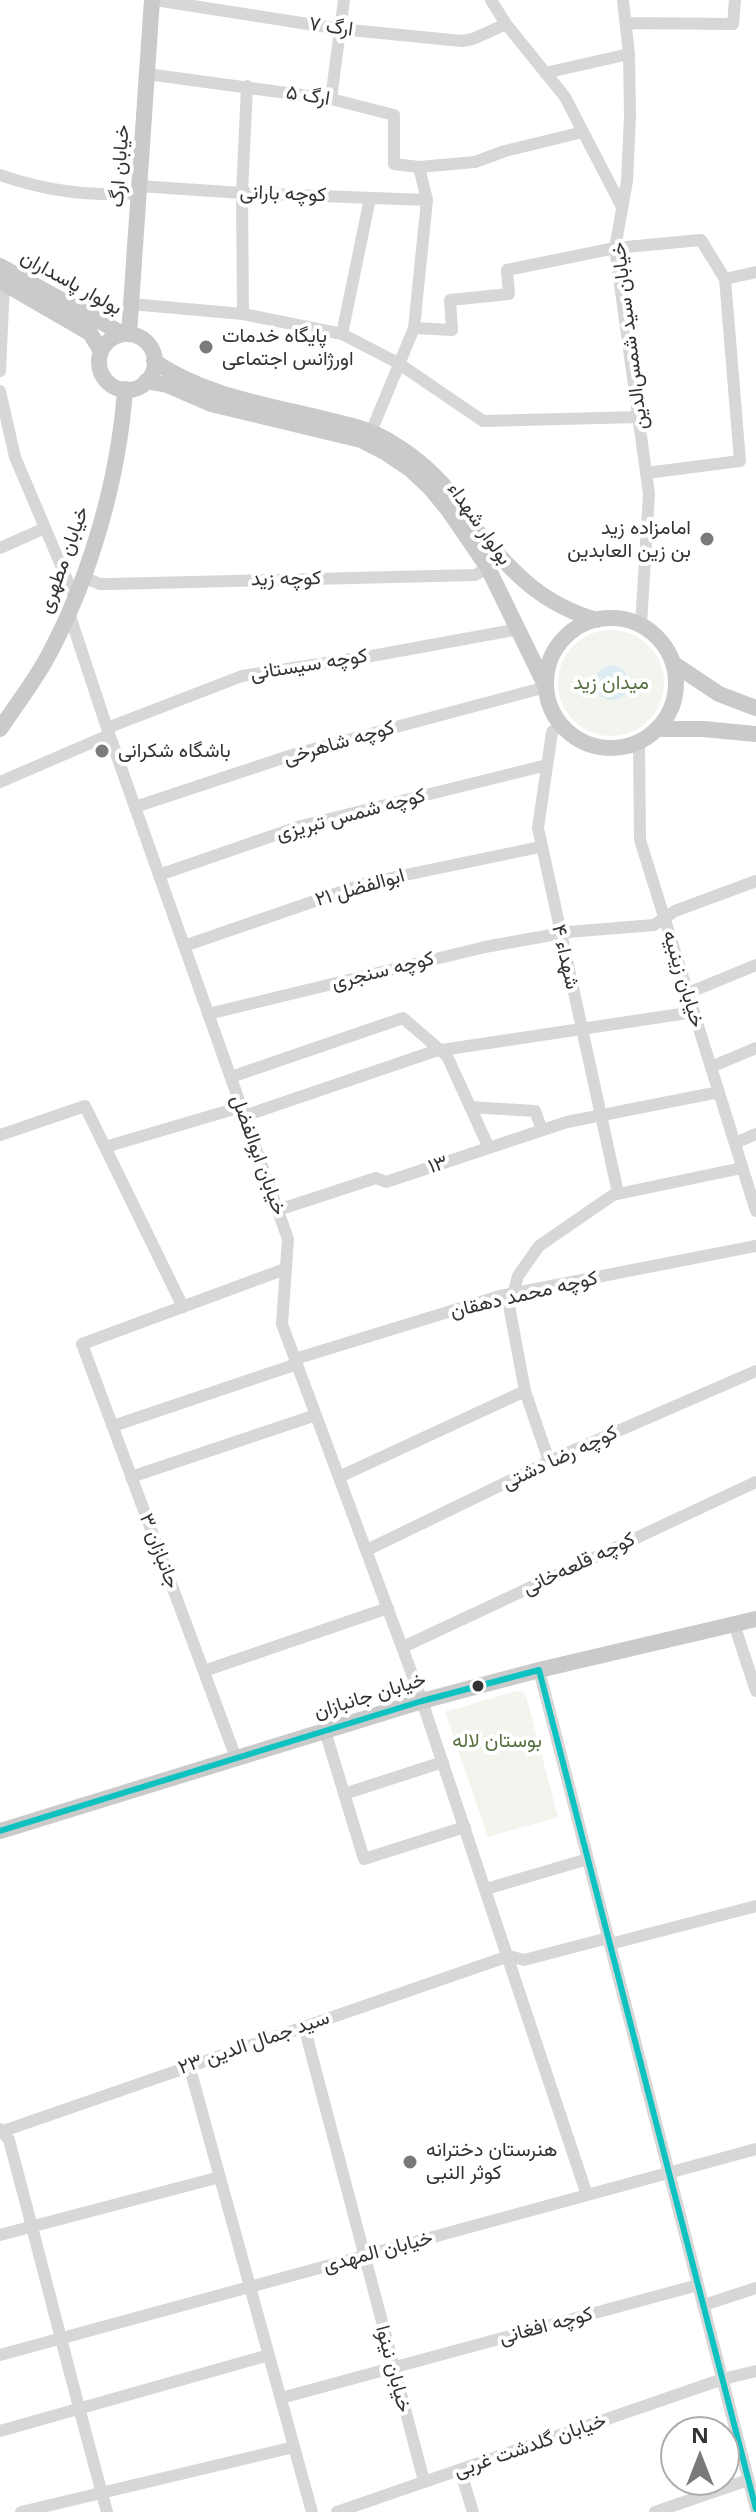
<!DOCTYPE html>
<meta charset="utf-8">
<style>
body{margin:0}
#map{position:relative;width:756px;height:2512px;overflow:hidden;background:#fff;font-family:"Noto Sans",sans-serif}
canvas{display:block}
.north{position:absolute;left:660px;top:2416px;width:80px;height:80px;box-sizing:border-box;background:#fff;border:2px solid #adadad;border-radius:50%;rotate:0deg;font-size:22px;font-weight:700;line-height:32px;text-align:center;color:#333}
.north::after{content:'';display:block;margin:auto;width:28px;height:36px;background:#7a7a7a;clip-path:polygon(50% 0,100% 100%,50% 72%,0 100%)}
</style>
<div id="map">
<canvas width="756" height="2512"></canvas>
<div class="north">N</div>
</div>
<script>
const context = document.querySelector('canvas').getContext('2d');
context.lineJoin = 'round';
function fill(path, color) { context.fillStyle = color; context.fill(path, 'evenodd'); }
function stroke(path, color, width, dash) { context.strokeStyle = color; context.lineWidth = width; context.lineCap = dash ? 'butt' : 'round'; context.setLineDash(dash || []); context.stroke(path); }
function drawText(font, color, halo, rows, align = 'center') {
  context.font = font + ' "Noto Sans",Vazirmatn,sans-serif'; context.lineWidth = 8; context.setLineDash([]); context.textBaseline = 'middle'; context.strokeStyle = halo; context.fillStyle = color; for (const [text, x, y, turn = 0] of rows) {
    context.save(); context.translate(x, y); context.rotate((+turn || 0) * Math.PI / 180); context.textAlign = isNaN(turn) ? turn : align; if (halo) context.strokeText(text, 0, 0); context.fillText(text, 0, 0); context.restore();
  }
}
fill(new Path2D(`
 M558 683a53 53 0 1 1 106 0a53 53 0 1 1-106 0Z
 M 516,1691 L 522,1692 L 526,1696 L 558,1817 L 488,1837 L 445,1712 Z`), '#f1f5ed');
fill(new Path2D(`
 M595 683a17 17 0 1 1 34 0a17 17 0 1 1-34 0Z`), '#ddebf3');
stroke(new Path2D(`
 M 155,0 L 340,29 L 462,41 L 473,39 L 506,24
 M 491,0 L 506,24 L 565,97 L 622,207
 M 623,0 L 629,54 L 630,117 L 627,181 L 615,248 L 649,494 L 641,625
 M 627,23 L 733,24 L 735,0
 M 545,73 L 629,54
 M 147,74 L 331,99 L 394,115 L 394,164 L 419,167 L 475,162 L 505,151 L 583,132
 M 331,99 L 344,0
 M 0,175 C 45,191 91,197 138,193
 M 139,186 L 242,193 L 427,200
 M 725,279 L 756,272
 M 131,304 L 243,314 L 342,334 L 398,363 L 483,421 L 639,417
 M 243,314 L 242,193 L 247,86
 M 414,328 L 452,330 L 450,300 L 509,294 L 507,270 L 615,248 L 701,240 L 725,279 L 740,461 L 646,473
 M 342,334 L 370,198
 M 0,371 L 4,284
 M 0,391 L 15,457 L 74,596
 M 371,432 L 414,328 L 427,200 L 419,167
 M 0,548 L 45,528
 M 83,577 L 100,584 L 110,584 L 475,575 L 488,568
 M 68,610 L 107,728 L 288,1239 L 282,1324 L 422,1701 L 587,2195
 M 561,724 L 552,732 L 538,828 L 618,1193
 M 107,728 L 242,676 L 377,655 L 519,629
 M 639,742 L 640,840 L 756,1211
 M 0,782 L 109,735
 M 135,807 L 295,754 L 546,687
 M 159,875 L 301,826 L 547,765
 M 184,946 L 367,883 L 540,847
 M 688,993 L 756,965
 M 208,1014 L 485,947 L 568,932 L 654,925 L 675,911 L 756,881
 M 711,1067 L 756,1048
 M 231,1077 L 403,1018 L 447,1056 L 489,1148
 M 470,1107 L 535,1111 L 542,1130
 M 244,1116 L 435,1051 L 694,1012
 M 0,1135 L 85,1106 L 183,1307
 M 735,1143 L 756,1134
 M 105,1147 L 241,1107
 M 278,1210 L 376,1178 L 386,1182 L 567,1122 L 719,1092
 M 513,1294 L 518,1276 L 539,1246 L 613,1195 L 742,1168
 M 507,1295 L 525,1391 L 549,1461
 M 295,1359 L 500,1296 L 756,1246
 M 113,1426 L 297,1364
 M 131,1477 L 316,1415
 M 339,1477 L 525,1391
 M 367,1550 L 565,1454 L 756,1371
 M 734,1624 L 756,1691
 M 403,1647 L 756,1482
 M 539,1670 L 756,2509
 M 204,1671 L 388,1608
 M 325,1731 L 364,1859 L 465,1827
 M 236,1758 L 82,1344 L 285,1269
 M 344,1794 L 443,1762
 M 486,1889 L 588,1859
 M 610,1944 L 756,1906
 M 509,1956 L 524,1960 L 608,1938
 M 304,2026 L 424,2481
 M 189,2065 L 312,2512
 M 0,2129 L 9,2140 C 42,2263 73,2388 107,2512
 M 0,2132 L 509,1956
 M 0,2235 L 220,2177
 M 704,2305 L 756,2288
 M 0,2355 L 756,2149
 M 281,2398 L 698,2285
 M 0,2431 L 269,2355
 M 460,2470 L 473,2512
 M 21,2512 L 294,2447
 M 337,2512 L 723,2379 L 756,2371
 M 655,2512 L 748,2480`), '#d7d7d7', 12);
stroke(new Path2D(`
 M 0,266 L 123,334
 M 0,281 L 90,333 L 101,351
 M 129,334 L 152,0
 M99 362a28 28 0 1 1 56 0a28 28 0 1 1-56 0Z
 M 154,361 C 203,395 263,404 320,418 C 346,424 371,429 394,444 C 419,459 439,478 457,501 C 464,510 469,522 477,531 C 513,573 543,605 597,620
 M 146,381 L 167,385 L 211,404 L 361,440 L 386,453 L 410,469 L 431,489 L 449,511 L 488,568 L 546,687
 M546 683a65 65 0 1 1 130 0a65 65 0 1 1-130 0Z
 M 674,664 L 719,694 L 756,708
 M 0,729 C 16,705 34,682 47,658 C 90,579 119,478 125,389
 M 657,729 L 703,729 L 756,734
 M 0,1831 L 422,1701 L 539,1670 L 756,1619`), '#cacaca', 16);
stroke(new Path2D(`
 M 0,1831 L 422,1701 L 539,1670 L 756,2509`), '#0fc2c2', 6);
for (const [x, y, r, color] of [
 [206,347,8,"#7a7a7a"],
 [707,539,8,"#7a7a7a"],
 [102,751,8,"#7a7a7a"],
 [478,1686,7,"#333"],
 [410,2162,8,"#7a7a7a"]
]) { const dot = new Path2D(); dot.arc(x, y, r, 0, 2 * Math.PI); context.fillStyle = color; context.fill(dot); stroke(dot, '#fff', 3); }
drawText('20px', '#333', '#fff', [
 ["ارگ ۷",331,27,8],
 ["ارگ ۵",308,96,9],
 ["خیابان ارگ",120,166,-86],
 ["کوچه بارانی",283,194,2],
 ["بولوار پاسداران",71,283,29],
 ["خیابان سید شمس‌الدین",630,336,-97],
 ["بولوار شهداء",479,524,55],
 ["خیابان مطهری",64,560,-70],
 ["کوچه زید",286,579,-1],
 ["کوچه سیستانی",309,665,-9],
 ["کوچه شاهرخی",339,743,-16],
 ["کوچه شمس تبریزی",351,815,-15],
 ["ابوالفضل ۲۱",360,888,-16],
 ["شهداء ۴",565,957,77],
 ["کوچه سنجری",383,971,-14],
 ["خیابان زینبیه",683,979,73],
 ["خیابان ابوالفضل",258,1155,70],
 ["۱۳",438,1165,-18],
 ["کوچه محمد دهقان",524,1295,-13],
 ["کوچه رضا دشتی",560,1458,-25],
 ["جانبازان ۳",159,1551,69],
 ["کوچه قلعه‌خانی",579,1564,-25],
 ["خیابان جانبازان",370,1696,-17],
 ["سید جمال الدین ۲۳",254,2043,-19],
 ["خیابان المهدی",378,2252,-15],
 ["کوچه افغانی",546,2326,-15],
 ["خیابان نینوا",393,2369,75],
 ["خیابان گلدشت غربی",530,2446,-19]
]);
drawText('20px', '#333', '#fff', [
 ["پایگاه خدمات",222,336],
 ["اورژانس اجتماعی",222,359],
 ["امامزاده زید",691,528,"right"],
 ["بن زین العابدین",691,551,"right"],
 ["باشگاه شکرانی",118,751],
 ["هنرستان دخترانه",426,2150],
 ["کوثر النبی",426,2173]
], 'left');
drawText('20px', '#56703f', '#fff', [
 ["میدان زید",611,683],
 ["بوستان لاله",497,1741]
]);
</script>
